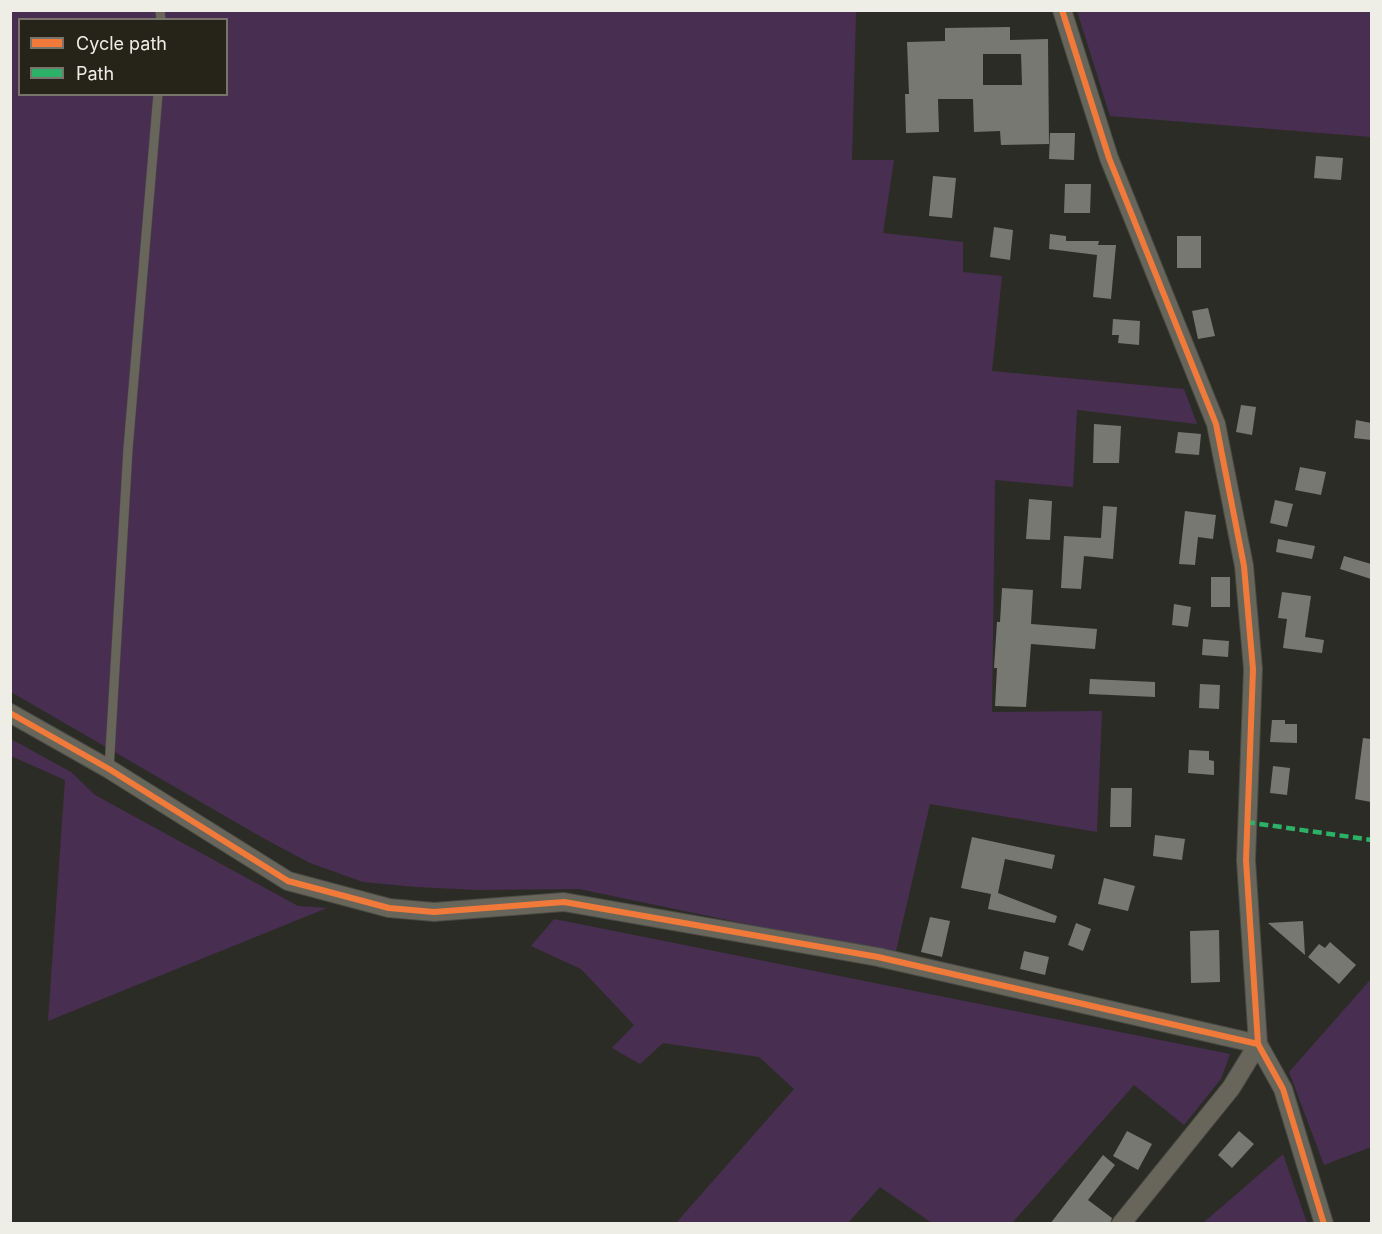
<!DOCTYPE html>
<style>
body{margin:0}
#map{position:relative;width:1382px;height:1234px;overflow:hidden;background:#2c2c26;font-family:Inter,sans-serif}
canvas{display:block}
.frame{position:absolute;inset:0;border:12px solid #eeede6;pointer-events:none}
.legend{position:absolute;left:18px;top:18px;width:210px;height:78px;box-sizing:border-box;background:#262419;border:2px solid #76746b;margin:0;padding:8px 10px;list-style:none;font-size:18px;color:#eeede6}
.legend li{display:flex;align-items:center;gap:12px;height:30px}
.legend b{width:30px;border:2px solid #76746b}
</style>
<div id="map">
<canvas width="1382" height="1234"></canvas>
<div class="frame"></div>
<ul class="legend">
<li><b style="height:8px;background:#f17a3a"></b>Cycle path</li>
<li><b style="height:8px;background:#2db169"></b>Path</li>
</ul>
</div>
<script>
const context = document.querySelector('canvas').getContext('2d');
context.lineJoin = 'round';
function fill(path, color) { context.fillStyle = color; context.fill(path, 'evenodd'); }
function stroke(path, color, width, dash) { context.strokeStyle = color; context.lineWidth = width; context.lineCap = dash ? 'butt' : 'round'; context.setLineDash(dash || []); context.stroke(path); }
fill(new Path2D(`
 M 11,11 L 856,11 L 852,160 L 894,160 L 883,233 L 963,242 L 963,272 L 1002,276 L 992,371 L 1184,389 L 1197,424 L 1077,410 L 1073,487 L 995,480 L 992,712 L 1102,711 L 1097,832 L 930,804 L 895,955 L 579,889 L 476,890 L 416,887 L 363,882 L 310,863 L 263,838 L 11,692 ZM 20,20 L 226,20 L 226,94 L 20,94 Z
 M 1077,11 L 1371,11 L 1371,137 L 1110,116 Z
 M 11,739 L 71,772 L 95,795 L 298,906 L 327,908 L 48,1021 L 65,780 L 11,756 Z
 M 554,919 L 1230,1054 L 1221,1079 L 1184,1125 L 1134,1085 L 1012,1223 L 932,1223 L 880,1187 L 848,1223 L 676,1223 L 794,1089 L 759,1057 L 663,1043 L 640,1064 L 612,1048 L 634,1025 L 581,969 L 531,946 Z
 M 1371,979 L 1371,1147 L 1324,1165 L 1289,1072 Z
 M 1283,1154 L 1307,1223 L 1203,1223 Z`), '#482f51');
fill(new Path2D(`
 M 1010,27 L 1010,40 L 1048,39 L 1049,144 L 1001,145 L 1000,131 L 974,132 L 973,99 L 938,99 L 939,132 L 906,133 L 905,94 L 909,94 L 907,42 L 945,41 L 945,28 ZM 983,54 L 1021,54 L 1022,85 L 983,85 Z
 M 1050,133 L 1075,133 L 1074,160 L 1049,159 Z
 M 1316,156 L 1343,158 L 1341,180 L 1314,178 Z
 M 933,176 L 956,178 L 952,218 L 929,216 Z
 M 1065,184 L 1091,184 L 1090,213 L 1064,213 Z
 M 994,227 L 1013,230 L 1010,260 L 990,257 Z
 M 1050,234 L 1066,236 L 1066,241 L 1099,241 L 1098,245 L 1116,245 L 1111,299 L 1093,297 L 1097,255 L 1049,249 Z
 M 1177,236 L 1201,236 L 1201,268 L 1177,268 Z
 M 1208,308 L 1215,336 L 1198,339 L 1192,311 Z
 M 1113,319 L 1140,321 L 1139,345 L 1118,343 L 1119,335 L 1112,335 Z
 M 1241,405 L 1256,407 L 1252,435 L 1236,432 Z
 M 1356,420 L 1371,423 L 1371,440 L 1354,438 Z
 M 1094,424 L 1121,426 L 1119,463 L 1093,463 Z
 M 1178,432 L 1201,434 L 1199,455 L 1175,453 Z
 M 1300,467 L 1326,472 L 1321,495 L 1295,490 Z
 M 1029,499 L 1052,501 L 1050,540 L 1026,539 Z
 M 1275,500 L 1293,504 L 1287,527 L 1270,523 Z
 M 1103,506 L 1117,507 L 1113,559 L 1084,556 L 1081,589 L 1061,588 L 1064,536 L 1101,538 Z
 M 1185,511 L 1216,515 L 1213,539 L 1198,537 L 1195,565 L 1179,564 Z
 M 1278,539 L 1315,546 L 1312,559 L 1276,552 Z
 M 1344,556 L 1371,564 L 1371,579 L 1340,569 Z
 M 1211,577 L 1230,577 L 1230,607 L 1211,607 Z
 M 1002,588 L 1033,590 L 1031,624 L 1097,629 L 1095,649 L 1031,644 L 1026,707 L 995,706 L 997,668 L 994,668 L 997,622 L 1000,622 Z
 M 1282,592 L 1311,596 L 1305,637 L 1324,640 L 1322,653 L 1283,648 L 1287,619 L 1278,618 Z
 M 1174,604 L 1191,607 L 1188,627 L 1172,625 Z
 M 1203,639 L 1229,641 L 1228,657 L 1202,655 Z
 M 1090,679 L 1155,682 L 1155,697 L 1089,694 Z
 M 1200,684 L 1220,685 L 1219,709 L 1199,708 Z
 M 1272,720 L 1285,720 L 1285,724 L 1297,724 L 1297,743 L 1270,742 Z
 M 1363,738 L 1371,739 L 1371,802 L 1355,799 Z
 M 1189,750 L 1209,751 L 1209,760 L 1214,761 L 1214,775 L 1188,773 Z
 M 1273,766 L 1290,768 L 1287,795 L 1270,793 Z
 M 1111,788 L 1132,788 L 1131,827 L 1110,827 Z
 M 1155,835 L 1185,839 L 1182,860 L 1153,856 Z
 M 972,837 L 1055,855 L 1052,869 L 1005,859 L 998,893 L 1057,916 L 1055,923 L 988,909 L 991,894 L 961,888 Z
 M 1104,878 L 1135,886 L 1128,911 L 1098,904 Z
 M 930,917 L 950,921 L 942,957 L 921,952 Z
 M 1303,921 L 1305,955 L 1268,923 Z
 M 1076,923 L 1091,929 L 1083,951 L 1068,945 Z
 M 1219,930 L 1220,982 L 1191,983 L 1190,931 Z
 M 1330,942 L 1356,965 L 1339,984 L 1308,957 L 1319,944 L 1325,948 Z
 M 1024,951 L 1049,957 L 1045,975 L 1020,969 Z
 M 1127,1131 L 1152,1144 L 1138,1170 L 1113,1156 Z
 M 1239,1131 L 1254,1144 L 1232,1168 L 1218,1155 Z
 M 1103,1155 L 1115,1165 L 1088,1200 L 1112,1218 L 1110,1224 L 1050,1224 Z`), '#787873');
const service = new Path2D(`
 M 160,10 L 161,20
 M 109,769 L 128,449 L 158,94`);
const minor = new Path2D(`
 M 1062,10 L 1109,158 L 1216,424 L 1244,566 L 1253,669 L 1246,860 L 1258,1044 L 1283,1089 L 1324,1224
 M 10,713 L 109,769 L 288,881 L 389,908 L 434,912 L 564,902 L 878,957 L 1258,1044
 M 1121,1224 L 1231,1088 L 1258,1044`);
stroke(service, '#4a4a46', 10);
stroke(minor, '#4a4a46', 20);
stroke(service, '#68665b', 9);
stroke(minor, '#68665b', 18);
stroke(new Path2D(`
 M 1246,822 L 1372,840`), '#2db169', 4.5, [9, 4.5]);
stroke(new Path2D(`
 M 1062,10 L 1109,158 L 1216,424 L 1244,566 L 1253,669 L 1246,860 L 1258,1044 L 1283,1089 L 1324,1224
 M 10,713 L 109,769 L 288,881 L 389,908 L 434,912 L 564,902 L 878,957 L 1258,1044`), '#f17a3a', 6);
</script>
